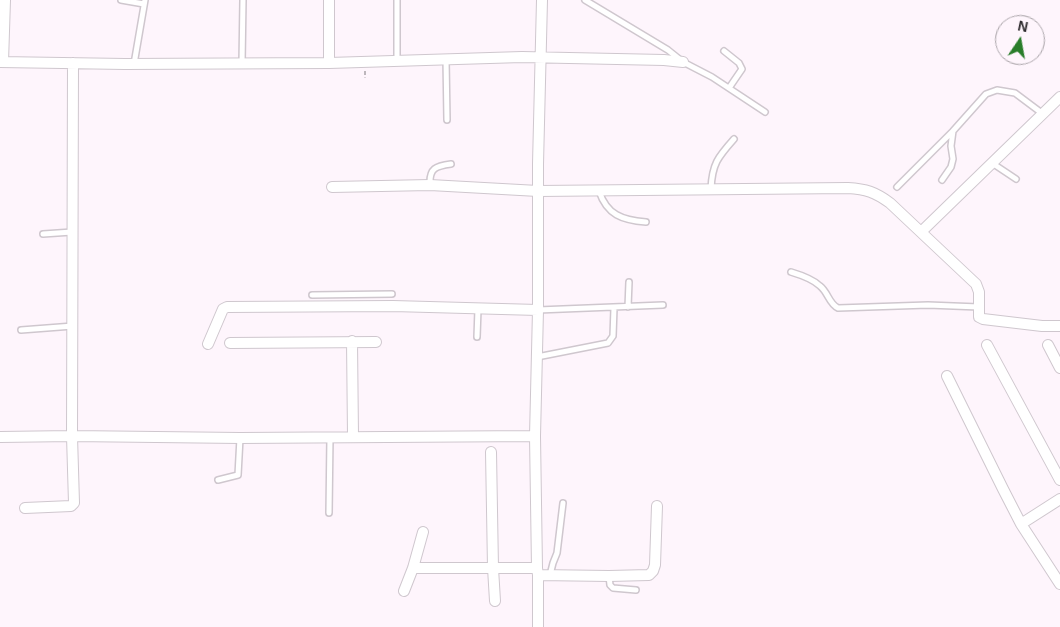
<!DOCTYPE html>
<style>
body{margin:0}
#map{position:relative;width:1060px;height:627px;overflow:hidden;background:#fef5fc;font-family:Arial,sans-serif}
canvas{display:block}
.north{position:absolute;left:995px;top:15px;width:50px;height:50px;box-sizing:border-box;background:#fef5fc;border:1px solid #aaa4a9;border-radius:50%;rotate:12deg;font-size:14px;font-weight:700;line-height:20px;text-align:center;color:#2d2a2d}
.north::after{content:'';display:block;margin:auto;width:18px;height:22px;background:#297d2a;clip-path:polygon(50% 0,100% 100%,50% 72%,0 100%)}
</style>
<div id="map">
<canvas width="1060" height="627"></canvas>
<div class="north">N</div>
</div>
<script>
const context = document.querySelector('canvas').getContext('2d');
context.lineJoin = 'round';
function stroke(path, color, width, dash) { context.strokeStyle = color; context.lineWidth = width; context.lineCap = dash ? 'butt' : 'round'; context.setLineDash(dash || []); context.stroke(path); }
const lane = new Path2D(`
 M 121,0 L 144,4
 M 585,0 L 668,50 L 683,62 L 712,77 L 765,112
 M 724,51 L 739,63 L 742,69 L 729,88
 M 446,59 L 447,120
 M 397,60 L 397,0
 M 242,63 L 243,0
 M 134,64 L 145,0
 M 992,163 L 1016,179
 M 942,180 L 951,167 L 953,159 L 951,146 L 953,131 L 986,94 L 997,90 L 1015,93 L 1043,114
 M 430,185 C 429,168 436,166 451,164
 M 897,187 L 953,131
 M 711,189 C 712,164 718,157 734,139
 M 599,191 C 607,215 622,220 646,222
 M 43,234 L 72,232
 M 791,272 C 801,275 813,279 820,286 C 828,292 829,304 838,308 L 928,305 L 979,307
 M 312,295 L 392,294
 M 628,307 L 629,282
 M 538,310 L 663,305
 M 21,330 L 73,326
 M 477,337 L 478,309
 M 537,357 L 608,343 L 613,336 L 614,308
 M 218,480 L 238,475 L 240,438
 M 329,513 L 330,437
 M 550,575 L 553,563 L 557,553 L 563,503
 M 609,576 L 610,585 L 613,588 L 636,590`);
const street = new Path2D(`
 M 329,0 L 329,63
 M 0,62 L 125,64 L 329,63 L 522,57 L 664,60 L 683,62
 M 3,62 L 5,0
 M 332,187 L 430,185 L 538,191 L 848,188 C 866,189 875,192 890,203 L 976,284 L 979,292 L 979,317 L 983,319 L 1042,326 L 1060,326
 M 921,232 L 1060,97
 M 352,341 L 353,436
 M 230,343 L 376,342
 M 208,344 L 223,309 L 227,307 L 393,306 L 538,310
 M 987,345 L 1060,480
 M 1048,345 L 1060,368
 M 947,376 L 1003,489 L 1021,524 L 1060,584
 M 0,437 L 72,436 L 240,438 L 535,436
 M 491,452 L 493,568 L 495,601
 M 25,508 L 71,506 L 74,503 L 72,436 L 73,63
 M 1021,524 L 1060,499
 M 413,568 L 537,568
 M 538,575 L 609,576 L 649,575 L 653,571 L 655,565 L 657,506
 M 404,591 L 413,568 L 423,532
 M 538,627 L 538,575 L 537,568 L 535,436 L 538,310 L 538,164 L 542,0`);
stroke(lane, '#cfc7ce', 8);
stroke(street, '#cfc7ce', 12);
stroke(new Path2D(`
 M 365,71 L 365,78`), '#bdb6bc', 2, [4, 2.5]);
stroke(lane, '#fff', 5);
stroke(street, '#fff', 10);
</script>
